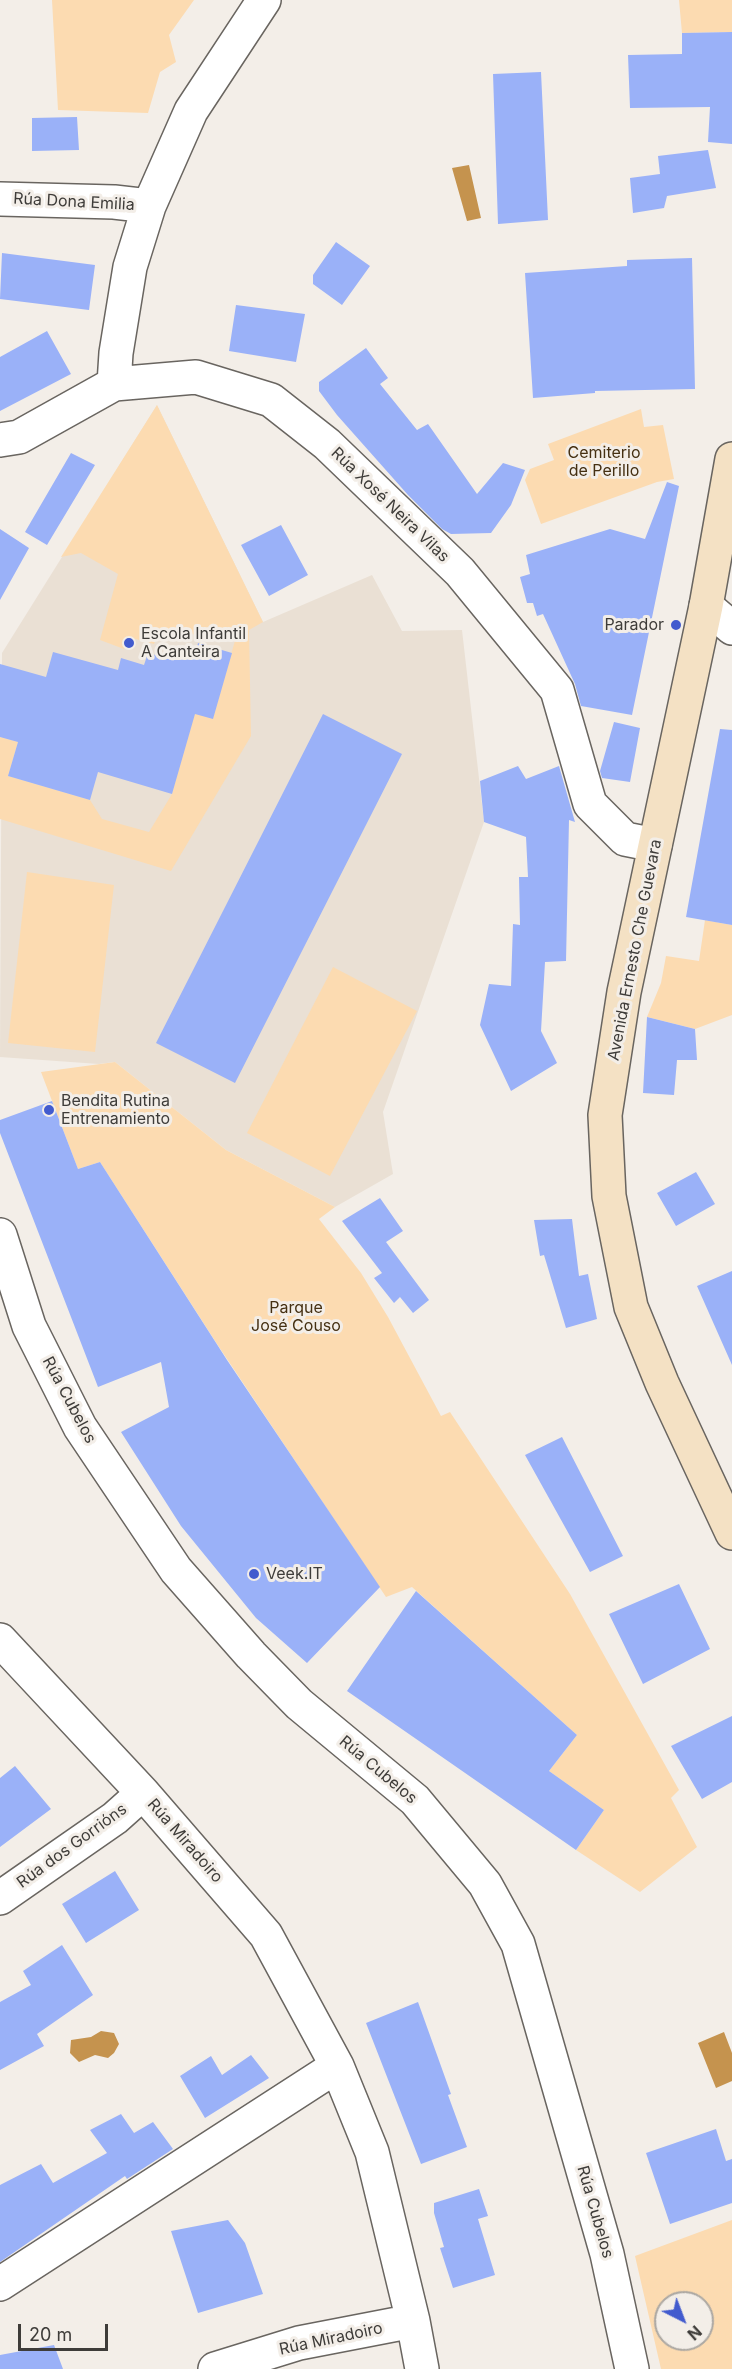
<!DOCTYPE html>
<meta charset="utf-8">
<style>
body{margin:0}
#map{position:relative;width:732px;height:2369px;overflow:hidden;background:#f3eee8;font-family:Inter,sans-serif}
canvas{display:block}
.north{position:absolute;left:654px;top:2291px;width:60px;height:60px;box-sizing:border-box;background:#f3eee8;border:2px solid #aba7a2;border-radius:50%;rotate:138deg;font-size:16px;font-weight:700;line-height:24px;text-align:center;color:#3e3c39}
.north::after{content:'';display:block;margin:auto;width:21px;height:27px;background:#425bce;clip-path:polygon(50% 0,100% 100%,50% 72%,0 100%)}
.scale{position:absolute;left:18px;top:2324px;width:90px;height:27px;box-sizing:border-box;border:3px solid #3e3c39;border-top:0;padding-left:8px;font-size:18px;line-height:21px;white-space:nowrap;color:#3e3c39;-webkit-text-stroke:4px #f3eee8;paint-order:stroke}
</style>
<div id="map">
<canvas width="732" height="2369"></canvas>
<div class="north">N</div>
<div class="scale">20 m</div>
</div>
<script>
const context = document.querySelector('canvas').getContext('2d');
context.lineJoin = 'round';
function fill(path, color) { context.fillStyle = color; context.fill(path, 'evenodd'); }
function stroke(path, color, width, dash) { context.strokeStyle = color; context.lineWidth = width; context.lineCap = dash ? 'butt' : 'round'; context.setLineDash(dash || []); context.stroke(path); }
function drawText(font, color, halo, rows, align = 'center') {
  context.font = font + ' Inter,sans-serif'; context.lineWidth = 6; context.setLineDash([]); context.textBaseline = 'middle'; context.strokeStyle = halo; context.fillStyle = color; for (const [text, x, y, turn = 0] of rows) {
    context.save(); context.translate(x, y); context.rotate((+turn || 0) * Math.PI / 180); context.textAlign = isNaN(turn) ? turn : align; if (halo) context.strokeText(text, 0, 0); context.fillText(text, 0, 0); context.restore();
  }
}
fill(new Path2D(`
 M 157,405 L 263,622 L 372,575 L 402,631 L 462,630 L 484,822 L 383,1112 L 393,1174 L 335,1207 L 226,1150 L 115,1062 L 99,1064 L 0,1057 L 2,653 Z`), '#eae0d4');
fill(new Path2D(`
 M 52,0 L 194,0 L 169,35 L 176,62 L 160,72 L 148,113 L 58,110 Z
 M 679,0 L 732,0 L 732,32 L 682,33 Z
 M 157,405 L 263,622 L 249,630 L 251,736 L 171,871 L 0,819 L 0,737 L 18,742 L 8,776 L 90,800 L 102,819 L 149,832 L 172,794 L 193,713 L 213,718 L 236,637 L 213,628 L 208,639 L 186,632 L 181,642 L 158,635 L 154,644 L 132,638 L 124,649 L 100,640 L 118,574 L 81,553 L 61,557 Z
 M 641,409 L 644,427 L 663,425 L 674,479 L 657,482 L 541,524 L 525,480 L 530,469 L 554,460 L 548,444 Z
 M 27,872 L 114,885 L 95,1052 L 8,1043 Z
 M 705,920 L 732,925 L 732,1015 L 695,1029 L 647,1017 L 661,983 L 666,956 L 699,961 Z
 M 333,967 L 417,1011 L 330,1176 L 247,1133 Z
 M 115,1062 L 226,1150 L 335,1207 L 319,1219 L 361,1273 L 388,1317 L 441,1416 L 450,1412 L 570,1594 L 679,1790 L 671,1798 L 697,1847 L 640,1892 L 576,1850 L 604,1810 L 549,1771 L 577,1735 L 412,1587 L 386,1597 L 217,1344 L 100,1162 L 78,1169 L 41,1072 Z
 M 732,2220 L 732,2369 L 661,2369 L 635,2256 ZM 666,2303 L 702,2303 L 702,2339 L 666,2339 Z`), '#fcdbb1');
fill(new Path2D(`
 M 469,165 L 481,218 L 467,221 L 452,168 Z
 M 101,2031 L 114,2033 L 119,2044 L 114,2053 L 108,2058 L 95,2055 L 79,2062 L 70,2053 L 71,2040 L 91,2037 Z
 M 724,2032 L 732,2053 L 732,2081 L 716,2088 L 698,2043 Z`), '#c5934e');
fill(new Path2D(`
 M 732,32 L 732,144 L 708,142 L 710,107 L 630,108 L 628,55 L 682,54 L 682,33 Z
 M 541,72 L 548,220 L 498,224 L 493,74 Z
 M 77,117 L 79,150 L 32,151 L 32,118 Z
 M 708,150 L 716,188 L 667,196 L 664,208 L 633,213 L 630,178 L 660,174 L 658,156 Z
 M 336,242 L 370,266 L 342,305 L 313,284 L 313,275 Z
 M 2,253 L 95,265 L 89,310 L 0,299 Z
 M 692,258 L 695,389 L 595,391 L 595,393 L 533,398 L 525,273 L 627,266 L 627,260 Z
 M 236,305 L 305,314 L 296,362 L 229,351 Z
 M 47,331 L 71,374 L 0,411 L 0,357 Z
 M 366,348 L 388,378 L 380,384 L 417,430 L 428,424 L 477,494 L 503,463 L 525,470 L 511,505 L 491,533 L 451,534 L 442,529 L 408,495 L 337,415 L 319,391 L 319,382 Z
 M 71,453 L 95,465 L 47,545 L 25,532 Z
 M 667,482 L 679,486 L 632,715 L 581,706 L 575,684 L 543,614 L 537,616 L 533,603 L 527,603 L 520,577 L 530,574 L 526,555 L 610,529 L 645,539 Z
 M 281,525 L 308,575 L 269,596 L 241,545 Z
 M 0,529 L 29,548 L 0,600 Z
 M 198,643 L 232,653 L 213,719 L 195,714 L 172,794 L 98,772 L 90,800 L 8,776 L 18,742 L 0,737 L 0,664 L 46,677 L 53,652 L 118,670 L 121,658 L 144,665 L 148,653 L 170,659 L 173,648 L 195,654 Z
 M 323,714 L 402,754 L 235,1083 L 156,1043 Z
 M 614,722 L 640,728 L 630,782 L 602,778 L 600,771 Z
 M 720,729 L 732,730 L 732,925 L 686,917 Z
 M 518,766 L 526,779 L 559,766 L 575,822 L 569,820 L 566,961 L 545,962 L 541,1031 L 557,1063 L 511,1091 L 480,1025 L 489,984 L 511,986 L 513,924 L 520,925 L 519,877 L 528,877 L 526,837 L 484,822 L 480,781 Z
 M 647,1017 L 695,1029 L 697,1060 L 677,1060 L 674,1095 L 643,1093 Z
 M 52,1101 L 78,1169 L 100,1162 L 227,1360 L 380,1587 L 307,1663 L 256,1618 L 181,1526 L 121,1432 L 169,1407 L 161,1362 L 98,1387 L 0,1133 L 0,1120 Z
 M 696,1172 L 715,1204 L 676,1226 L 657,1193 Z
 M 380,1198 L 403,1231 L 386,1242 L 429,1300 L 413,1313 L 400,1297 L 394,1303 L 374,1278 L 382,1273 L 342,1221 Z
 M 572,1219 L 579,1276 L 588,1274 L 597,1319 L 566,1328 L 544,1255 L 540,1256 L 534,1220 Z
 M 732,1271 L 732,1365 L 697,1286 Z
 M 562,1437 L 623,1556 L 590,1572 L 525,1455 Z
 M 679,1584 L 710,1649 L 643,1684 L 609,1614 Z
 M 416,1591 L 577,1735 L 549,1771 L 604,1810 L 576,1850 L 347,1691 Z
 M 732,1716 L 732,1782 L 702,1799 L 671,1746 Z
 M 15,1766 L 51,1809 L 0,1847 L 0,1778 Z
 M 115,1871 L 139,1910 L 86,1943 L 62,1904 Z
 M 62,1945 L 93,1995 L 37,2034 L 44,2046 L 0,2070 L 0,2002 L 31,1985 L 23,1971 Z
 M 418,2002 L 451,2094 L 448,2095 L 467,2147 L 421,2164 L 366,2023 Z
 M 251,2055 L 269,2078 L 205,2118 L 180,2076 L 211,2056 L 222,2075 Z
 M 121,2114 L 134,2133 L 153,2122 L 173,2149 L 127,2179 L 125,2176 L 0,2262 L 0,2185 L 41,2164 L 53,2183 L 107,2153 L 90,2130 Z
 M 716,2129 L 726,2161 L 732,2159 L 732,2203 L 670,2224 L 646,2153 Z
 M 479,2189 L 488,2216 L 478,2219 L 495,2275 L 453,2288 L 440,2248 L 444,2247 L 434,2213 L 434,2203 Z
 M 228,2220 L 245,2243 L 263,2294 L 198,2313 L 171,2231 Z
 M 54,2345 L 63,2369 L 0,2369 L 0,2355 Z`), '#9ab1f8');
const minor = new Path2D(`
 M 0,199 L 114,202 L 149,206
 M 114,384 L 116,353 L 130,267 L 149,206 L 191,111 L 264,0
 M 0,440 L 19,437 L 114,384 L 196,377 L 271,400 L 327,444 L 460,572 L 557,690 L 590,804 L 625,839 L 655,845
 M 706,606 L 732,628
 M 0,1235 L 29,1326 L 80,1427 L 176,1570 L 251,1655 L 299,1704 L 415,1800 L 485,1884 L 518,1944 L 607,2254 L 632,2369
 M 0,1640 L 143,1793 L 266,1935 L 337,2066 L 372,2152 L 413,2321 L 422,2369
 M 0,1898 L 115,1818 L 143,1793
 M 0,2284 L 337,2066
 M 215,2369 L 299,2343 L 413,2321`);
const secondary = new Path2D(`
 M 732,459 L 706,606 L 624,992 L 605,1115 L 609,1196 L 631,1307 L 662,1383 L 732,1533`);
stroke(minor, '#696560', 36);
stroke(secondary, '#696560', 36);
stroke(minor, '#fff', 33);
stroke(secondary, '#f4e1c4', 33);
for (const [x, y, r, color] of [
 [676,625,6,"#425bce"],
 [129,643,6,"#425bce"],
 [49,1110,6,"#425bce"],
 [254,1574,6,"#425bce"]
]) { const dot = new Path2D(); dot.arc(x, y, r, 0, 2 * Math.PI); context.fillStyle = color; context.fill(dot); stroke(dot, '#f3eee8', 2); }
drawText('16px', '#3e3c39', '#f3eee8', [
 ["Rúa Dona Emilia",74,202,3],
 ["Rúa Xosé Neira Vilas",390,505,44],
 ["Avenida Ernesto Che Guevara",635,950,-79],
 ["Rúa Cubelos",69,1400,62],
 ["Rúa Cubelos",378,1770,40],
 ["Rúa Miradoiro",185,1841,49],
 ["Rúa dos Gorrións",72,1846,-36],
 ["Rúa Cubelos",595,2212,74],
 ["Rúa Miradoiro",331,2339,-12]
]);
drawText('16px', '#453012', '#f3eee8', [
 ["Cemiterio",604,453],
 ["de Perillo",604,471],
 ["Parque",296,1308],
 ["José Couso",296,1326]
]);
drawText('16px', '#3e3c39', '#f3eee8', [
 ["Parador",664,625,"right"],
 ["Escola Infantil",141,634],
 ["A Canteira",141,652],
 ["Bendita Rutina",61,1101],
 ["Entrenamiento",61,1119],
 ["Veek.IT",266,1574]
], 'left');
</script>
